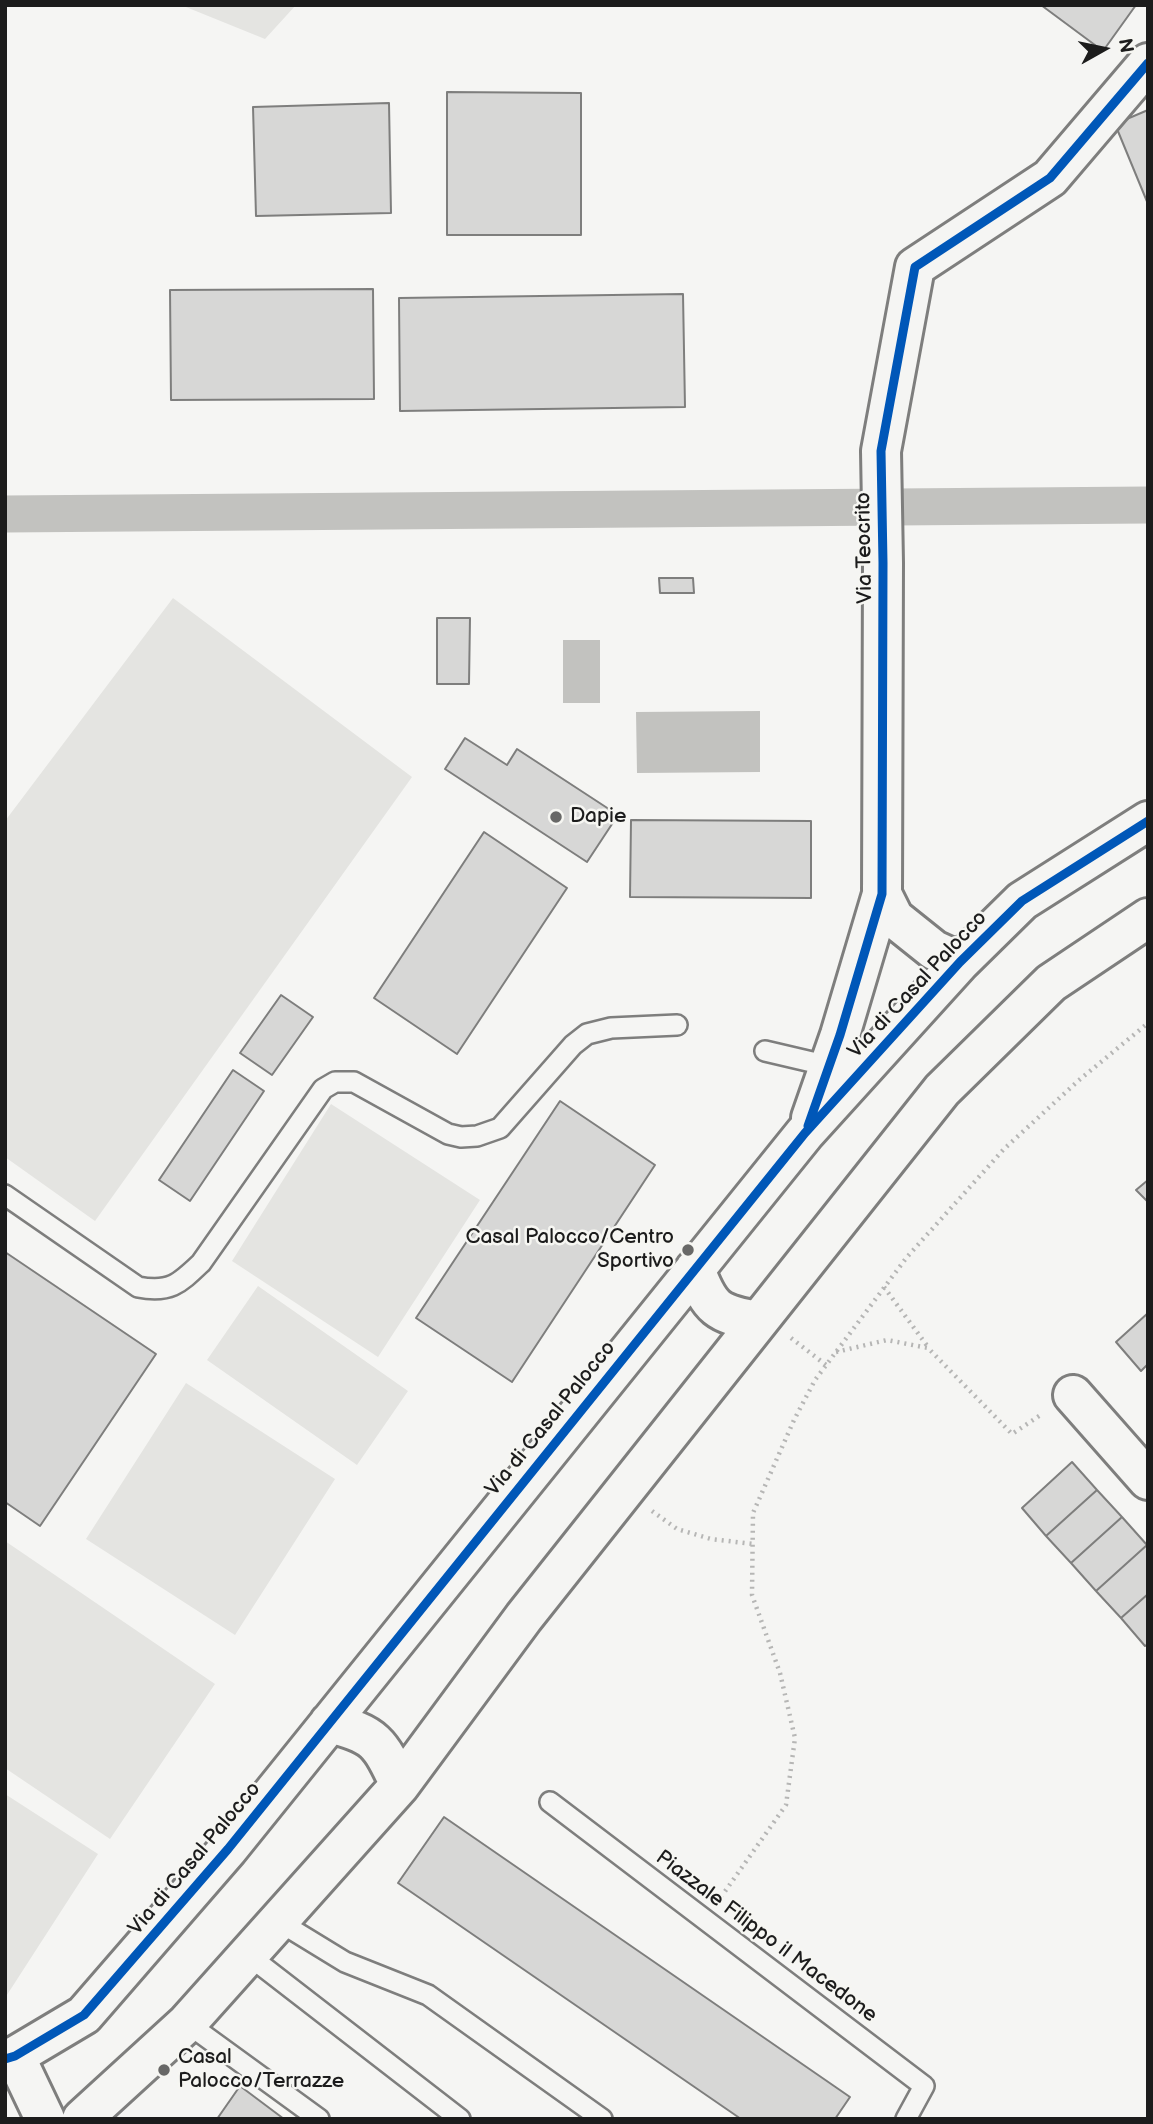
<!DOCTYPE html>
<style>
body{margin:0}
#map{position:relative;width:1153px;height:2124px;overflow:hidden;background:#f5f5f3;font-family:"Balsamiq Sans",sans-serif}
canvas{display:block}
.frame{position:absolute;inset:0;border:7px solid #1c1c1c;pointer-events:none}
.north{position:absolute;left:1069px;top:14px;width:70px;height:70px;-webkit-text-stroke:5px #f6f6f2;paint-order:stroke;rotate:81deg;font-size:19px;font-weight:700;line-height:28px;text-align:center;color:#1c1c1c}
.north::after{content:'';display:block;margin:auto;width:24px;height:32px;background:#1c1c1c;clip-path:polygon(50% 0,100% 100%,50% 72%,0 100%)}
</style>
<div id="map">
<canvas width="1153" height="2124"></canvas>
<div class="frame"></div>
<div class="north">N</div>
</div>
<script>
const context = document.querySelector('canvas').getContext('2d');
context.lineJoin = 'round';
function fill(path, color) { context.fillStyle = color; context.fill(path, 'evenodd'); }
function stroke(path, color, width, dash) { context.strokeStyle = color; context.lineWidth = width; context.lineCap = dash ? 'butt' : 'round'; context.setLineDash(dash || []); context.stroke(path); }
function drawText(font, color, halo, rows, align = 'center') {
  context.font = font + ' "Balsamiq Sans",sans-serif'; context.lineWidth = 5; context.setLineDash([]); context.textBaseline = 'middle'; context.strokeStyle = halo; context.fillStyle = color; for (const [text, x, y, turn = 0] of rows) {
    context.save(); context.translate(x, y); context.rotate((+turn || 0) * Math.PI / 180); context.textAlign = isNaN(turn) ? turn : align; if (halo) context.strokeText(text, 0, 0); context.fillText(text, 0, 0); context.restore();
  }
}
fill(new Path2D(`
 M 181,5 L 296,5 L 265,39 Z
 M 173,598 L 412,777 L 95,1221 L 5,1157 L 5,821 Z
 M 331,1104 L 480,1200 L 378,1357 L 232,1261 Z
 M 258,1286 L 408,1391 L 357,1465 L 207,1360 Z
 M 186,1383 L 335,1479 L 235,1635 L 86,1539 Z
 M 5,1541 L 215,1684 L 110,1839 L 5,1768 Z
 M 5,1794 L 98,1854 L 5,1998 Z`), '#e4e4e1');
fill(new Path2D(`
 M 563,640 L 600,640 L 600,703 L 563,703 Z
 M 760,711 L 760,772 L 637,773 L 636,712 Z`), '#c2c2bf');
stroke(new Path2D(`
 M 5,514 L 1148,505`), '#c2c2bf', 37);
const building = new Path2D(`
 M 1041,5 L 1136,5 L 1103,51 Z
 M 447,92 L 581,93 L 581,235 L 447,235 Z
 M 389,103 L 391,213 L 256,216 L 253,107 Z
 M 1148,110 L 1148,204 L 1115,124 Z
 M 373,289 L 374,399 L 171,400 L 170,290 Z
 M 683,294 L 685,407 L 400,411 L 399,298 Z
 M 659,578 L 693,578 L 694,593 L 660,593 Z
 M 437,618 L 470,618 L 469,684 L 437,684 Z
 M 465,738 L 507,765 L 517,749 L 618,815 L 587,862 L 445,769 Z
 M 631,820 L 811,821 L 811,898 L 630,897 Z
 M 484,832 L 567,888 L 457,1054 L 374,998 Z
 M 281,995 L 313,1017 L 272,1075 L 240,1053 Z
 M 233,1070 L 264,1091 L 190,1201 L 159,1180 Z
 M 560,1101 L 655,1165 L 512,1382 L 416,1318 Z
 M 1148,1180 L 1148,1202 L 1136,1190 Z
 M 5,1252 L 156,1354 L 40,1526 L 5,1502 Z
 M 1148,1313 L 1148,1364 L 1141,1371 L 1116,1342 Z
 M 1072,1462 L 1097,1490 L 1046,1536 L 1022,1508 Z
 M 1097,1490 L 1122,1517 L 1071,1563 L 1046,1536 Z
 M 1122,1517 L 1147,1545 L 1096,1591 L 1071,1563 Z
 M 1147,1545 L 1148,1594 L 1121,1618 L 1096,1591 Z
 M 1148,1594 L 1148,1644 L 1145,1646 L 1121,1618 Z
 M 444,1817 L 850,2097 L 835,2119 L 741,2119 L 398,1883 Z
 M 240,2086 L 284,2119 L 217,2119 Z`);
fill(building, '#d7d7d6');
stroke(building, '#7e7e7d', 2);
const lane = new Path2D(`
 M 765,1051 L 829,1066
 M 5,1195 L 138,1287 C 170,1293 179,1284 201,1263 L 323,1089 L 335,1082 L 354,1082 L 448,1134 L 461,1137 L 477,1136 L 500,1128 L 573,1045 L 587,1034 L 611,1028 L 677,1025
 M 550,1802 L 924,2086 L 906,2119
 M 278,1921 L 345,1962 L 428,1995 L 602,2119
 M 248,1955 L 460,2119
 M 187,2023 L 319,2119`);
const street = new Path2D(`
 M 882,894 L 894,918 L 934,950 L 960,962
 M 811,1118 L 840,1035 L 882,894 L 883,563 L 881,451 L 915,267 L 1050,178 L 1148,63
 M 695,1269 C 710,1309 717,1314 758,1321
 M 1073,1395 L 1148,1480
 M 329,1723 C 376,1734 380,1743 400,1785
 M 15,2056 L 45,2119
 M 5,2059 L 15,2056 L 84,2015 L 228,1849 L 805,1133 L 960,962 L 1022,901 L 1148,821
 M 82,2119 L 187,2023 L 400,1785 L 524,1617 L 942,1090 L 1051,983 L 1148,918`);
stroke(lane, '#7e7e7d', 24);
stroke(street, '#7e7e7d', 44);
stroke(new Path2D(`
 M 884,1287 L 928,1347
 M 791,1338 L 826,1365
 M 836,1352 L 887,1340 L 928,1348 L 1012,1434 L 1042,1414
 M 652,1511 L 677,1529 L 711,1539 L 753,1544
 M 721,1897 L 786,1805 L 795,1738 L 780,1673 L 752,1595 L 753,1513 L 794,1420 L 815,1380 L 907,1257 L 1004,1149 L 1078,1081 L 1148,1023`), '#b6b6b5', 4.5, [2, 5]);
stroke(lane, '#f5f5f3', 19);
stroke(street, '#f5f5f3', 38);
stroke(new Path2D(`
 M 808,1126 L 840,1035 L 882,894 L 883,563 L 881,451 L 915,267 L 1050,178 L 1148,63
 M 5,2059 L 15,2056 L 84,2015 L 228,1849 L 805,1133 L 960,962 L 1022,901 L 1148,821`), '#0057b8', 9);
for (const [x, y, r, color] of [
 [556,817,7,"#686867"],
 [688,1250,7,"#686867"],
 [164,2070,7,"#686867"]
]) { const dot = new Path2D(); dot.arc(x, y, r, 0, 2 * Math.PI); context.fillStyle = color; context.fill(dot); stroke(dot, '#f6f6f2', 2.5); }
drawText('21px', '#1c1c1c', '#f6f6f2', [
 ["Via Teocrito",865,548,-91],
 ["Via di Casal Palocco",918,985,-47],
 ["Via di Casal Palocco",551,1419,-51],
 ["Via di Casal Palocco",195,1859,-50],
 ["Piazzale Filippo il Macedone",766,1937,37]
]);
drawText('21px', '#1c1c1c', '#f6f6f2', [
 ["Dapie",570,817],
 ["Casal Palocco/Centro",674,1238,"right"],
 ["Sportivo",674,1262,"right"],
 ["Casal",178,2058],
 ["Palocco/Terrazze",178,2082]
], 'left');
</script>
